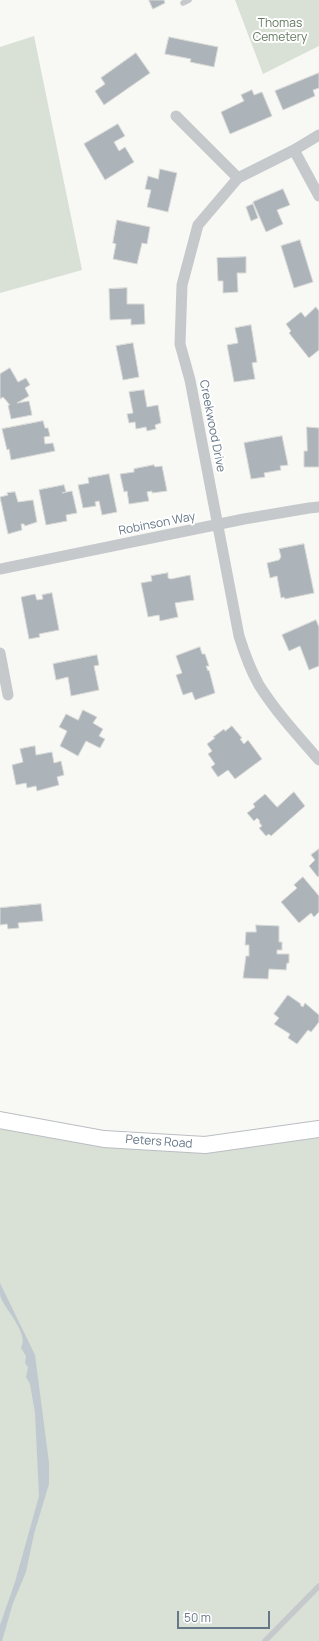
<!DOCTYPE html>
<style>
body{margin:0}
#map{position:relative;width:319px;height:1641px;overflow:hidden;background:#f8f8f5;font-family:Manrope,sans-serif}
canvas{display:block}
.scale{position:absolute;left:177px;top:1611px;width:93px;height:18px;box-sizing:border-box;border:2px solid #667787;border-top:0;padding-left:5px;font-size:12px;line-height:14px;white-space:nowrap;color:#667787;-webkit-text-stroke:3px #fff;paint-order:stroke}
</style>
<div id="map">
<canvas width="319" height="1641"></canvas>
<div class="scale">50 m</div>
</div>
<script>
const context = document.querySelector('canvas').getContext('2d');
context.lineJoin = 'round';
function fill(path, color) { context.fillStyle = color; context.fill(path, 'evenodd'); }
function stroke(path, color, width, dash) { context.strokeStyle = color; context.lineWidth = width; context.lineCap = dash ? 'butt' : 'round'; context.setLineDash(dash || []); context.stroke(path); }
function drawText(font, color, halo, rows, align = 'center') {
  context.font = font + ' Manrope,sans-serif'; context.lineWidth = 4; context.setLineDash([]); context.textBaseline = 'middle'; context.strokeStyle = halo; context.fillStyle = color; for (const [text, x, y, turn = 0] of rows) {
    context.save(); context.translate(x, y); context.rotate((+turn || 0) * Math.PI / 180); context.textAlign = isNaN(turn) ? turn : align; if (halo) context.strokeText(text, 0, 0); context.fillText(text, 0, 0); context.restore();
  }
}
fill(new Path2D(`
 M 235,0 L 319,0 L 319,46 L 263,74 Z
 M 34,36 L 82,270 L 0,293 L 0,47 Z
 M 0,1119 L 205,1145 L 319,1128 L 319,1641 L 0,1641 Z`), '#d9e0d6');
fill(new Path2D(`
 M 0,1283 L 35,1355 L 49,1463 L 49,1484 L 34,1534 L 26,1572 L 13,1603 L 2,1641 L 0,1641 L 0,1625 L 15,1582 L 39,1496 L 35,1413 L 30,1384 L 26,1377 L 28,1367 L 25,1363 L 26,1356 L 21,1348 C 30,1333 3,1308 0,1295 C 0,1292 0,1286 0,1283 Z`), '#c0c9cf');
const building = new Path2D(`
 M 149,0 L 164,0 L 165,3 L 153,9 Z
 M 169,37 L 218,47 L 214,67 L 190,62 L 191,59 L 165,54 Z
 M 136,53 L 150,73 L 104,105 L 95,91 L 105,84 L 101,78 Z
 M 319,73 L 319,88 L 313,90 L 315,96 L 283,110 L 275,91 Z
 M 252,90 L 254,95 L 262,92 L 272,116 L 230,134 L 221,112 L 244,101 L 241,95 Z
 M 118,124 L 125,136 L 114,142 L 119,151 L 125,147 L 134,162 L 105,180 L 84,144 Z
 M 160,169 L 177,173 L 168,212 L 147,207 L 151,190 L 145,189 L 148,176 L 158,179 Z
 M 283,189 L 290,205 L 277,210 L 283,224 L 266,232 L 253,202 Z
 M 253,204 L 258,218 L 251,221 L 246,207 Z
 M 117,220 L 150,227 L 147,244 L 142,243 L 137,264 L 113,259 L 116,244 L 113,243 Z
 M 300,240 L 313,282 L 294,288 L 281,246 Z
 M 246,257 L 246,273 L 237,273 L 238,292 L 223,293 L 223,281 L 218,281 L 217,258 Z
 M 127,288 L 127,304 L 144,304 L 145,324 L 131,325 L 131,319 L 110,320 L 109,289 Z
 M 316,307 L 319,311 L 319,350 L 309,358 L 289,333 L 291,331 L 286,324 L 301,312 L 305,317 Z
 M 251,325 L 257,362 L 252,363 L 255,379 L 234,382 L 227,345 L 238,343 L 235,328 Z
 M 133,343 L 139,377 L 123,380 L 116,346 Z
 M 10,368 L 18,382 L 26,378 L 30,385 L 25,388 L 29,396 L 17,403 L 29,401 L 32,415 L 11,419 L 8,405 L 10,405 L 3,397 L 0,399 L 0,374 Z
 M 144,390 L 147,407 L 158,405 L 161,423 L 155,425 L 156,429 L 147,431 L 146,427 L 136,429 L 135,422 L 129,423 L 127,414 L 133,413 L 129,392 Z
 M 43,421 L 45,428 L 48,428 L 50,436 L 44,437 L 45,444 L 53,443 L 55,451 L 11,460 L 9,449 L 7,450 L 2,429 Z
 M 307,427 L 319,428 L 319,467 L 304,467 L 304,451 L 307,451 Z
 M 282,436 L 288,465 L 280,466 L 281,470 L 264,473 L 265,477 L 251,479 L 244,443 Z
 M 154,465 L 155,467 L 162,466 L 167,491 L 152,493 L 152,491 L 147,492 L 149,501 L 129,504 L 127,491 L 124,492 L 120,474 L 134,472 L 134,469 Z
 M 109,474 L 117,512 L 102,515 L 99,501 L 95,502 L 96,506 L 83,508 L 78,485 L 89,483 L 88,478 Z
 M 64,485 L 66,492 L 62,493 L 72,491 L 77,513 L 66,515 L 67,521 L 46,525 L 39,490 Z
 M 15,492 L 18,502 L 33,500 L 37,522 L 25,526 L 24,524 L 21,524 L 22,530 L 8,534 L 0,497 L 8,495 L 7,493 Z
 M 304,544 L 314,593 L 285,599 L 284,597 L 281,598 L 277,576 L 270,578 L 267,563 L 279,560 L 281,557 L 279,549 Z
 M 168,573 L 168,578 L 171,579 L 190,575 L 194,600 L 175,603 L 178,617 L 160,621 L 159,615 L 148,617 L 141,583 L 152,581 L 151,576 Z
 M 52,593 L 59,630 L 39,634 L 40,637 L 29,639 L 21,597 L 35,594 L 37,600 L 43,599 L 42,595 Z
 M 316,620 L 319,627 L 319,666 L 309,670 L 300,646 L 289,651 L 282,635 Z
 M 200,647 L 202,654 L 205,654 L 209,666 L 206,666 L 208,671 L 209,670 L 215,693 L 195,700 L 192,692 L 183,695 L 176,675 L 182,673 L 176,656 Z
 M 97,655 L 99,665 L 94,666 L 99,690 L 71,696 L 68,677 L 56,680 L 53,664 Z
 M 83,710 L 97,717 L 93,723 L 103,729 L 99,736 L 105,739 L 100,748 L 86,741 L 78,756 L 60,746 L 67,731 L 59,727 L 66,714 L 78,720 Z
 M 232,726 L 242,738 L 240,739 L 244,744 L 248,740 L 262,759 L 235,779 L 228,770 L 218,777 L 211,767 L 215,764 L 208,754 L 212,751 L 207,744 L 215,738 L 213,737 L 224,729 L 225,731 Z
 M 35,746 L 36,755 L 52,752 L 54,763 L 61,761 L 64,775 L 57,777 L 59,785 L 37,791 L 36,786 L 27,788 L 26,783 L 16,785 L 12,765 L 23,762 L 20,749 Z
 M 294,792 L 305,806 L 271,836 L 269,834 L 266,836 L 259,828 L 262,826 L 259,822 L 260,821 L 257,818 L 254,821 L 247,813 L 255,807 L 253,804 L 265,794 L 277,807 Z
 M 319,849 L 319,877 L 317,876 L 309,866 L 315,860 L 311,855 Z
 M 303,877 L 319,896 L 319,912 L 314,917 L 311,913 L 299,923 L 281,902 L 297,888 L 294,885 Z
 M 41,904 L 43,921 L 18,923 L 19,928 L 8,929 L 7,924 L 0,925 L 0,908 Z
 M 256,925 L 279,926 L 279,942 L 282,942 L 282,950 L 277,950 L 277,954 L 289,954 L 289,963 L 287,963 L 286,970 L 269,969 L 268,979 L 243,978 L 246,956 L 249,956 L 249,945 L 245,945 L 246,932 L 256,932 Z
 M 288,995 L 301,1004 L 300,1005 L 303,1007 L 305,1003 L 319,1015 L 319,1022 L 311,1032 L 308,1030 L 297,1044 L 288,1038 L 290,1034 L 274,1024 L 279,1018 L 274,1014 Z`);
fill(building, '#acb4ba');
stroke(building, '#d9dad7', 1);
const secondary = new Path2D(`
 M 0,1120 L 104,1139 L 205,1145 L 319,1129`);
stroke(secondary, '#babec3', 18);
stroke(new Path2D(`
 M 183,3 L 189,0
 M 265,1641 L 319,1586`), '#c5c9cc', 5.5);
stroke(new Path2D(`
 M 176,116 L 238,178
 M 319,135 L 294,150 L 238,178 L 198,225 L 182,285 L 180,344 L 190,380 L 239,636 C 244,652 250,669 259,685 C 276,712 298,736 319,760
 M 294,150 L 319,196
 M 0,569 L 244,519 L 309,508 L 319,507
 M 0,653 L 8,695`), '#c5c9cc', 11);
stroke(secondary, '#fff', 16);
drawText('12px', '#657961', '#fff', [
 ["Thomas",280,24],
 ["Cemetery",280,38]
]);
drawText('12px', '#667787', '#fff', [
 ["Creekwood Drive",212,426,79],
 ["Robinson Way",157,524,-11],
 ["Peters Road",159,1142,4]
]);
</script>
